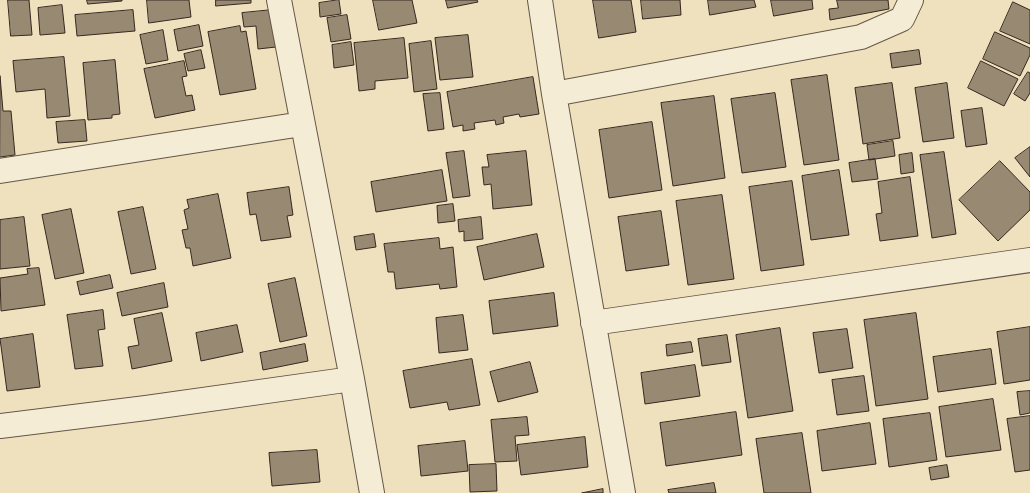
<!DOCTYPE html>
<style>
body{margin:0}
canvas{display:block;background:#f0e1be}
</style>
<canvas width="1030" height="493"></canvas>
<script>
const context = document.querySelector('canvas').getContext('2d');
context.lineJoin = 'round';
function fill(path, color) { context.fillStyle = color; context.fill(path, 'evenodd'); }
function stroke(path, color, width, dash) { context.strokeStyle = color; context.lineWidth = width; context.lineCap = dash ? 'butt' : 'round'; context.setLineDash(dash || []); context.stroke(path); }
const building = new Path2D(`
 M 8,0 L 29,0 L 32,35 L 11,36 Z
 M 87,0 L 122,0 L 122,1 L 88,4 Z
 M 147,0 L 189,0 L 191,17 L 149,23 Z
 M 216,0 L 251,0 L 251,3 L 216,6 Z
 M 339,0 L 341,14 L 320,17 L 319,3 Z
 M 373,0 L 412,0 L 417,23 L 379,30 Z
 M 446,0 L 477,0 L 478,2 L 448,8 Z
 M 593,0 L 631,0 L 636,32 L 599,38 Z
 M 641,0 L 680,0 L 681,15 L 643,19 Z
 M 708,0 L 754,0 L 756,7 L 710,15 Z
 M 771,0 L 812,0 L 813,9 L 774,16 Z
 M 837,0 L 888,0 L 889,9 L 830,20 L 829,9 L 838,8 Z
 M 1013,2 L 1030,10 L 1030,44 L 1000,31 Z
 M 62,5 L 65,33 L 40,35 L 38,8 Z
 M 133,10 L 135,31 L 77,36 L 75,15 Z
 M 272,10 L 276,47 L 258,49 L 256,26 L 244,27 L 242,13 Z
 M 347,15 L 351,39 L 331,42 L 327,18 Z
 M 199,25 L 203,46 L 178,51 L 174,30 Z
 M 240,26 L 241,32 L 246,31 L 256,89 L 220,95 L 208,32 Z
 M 163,30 L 168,60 L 146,64 L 140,35 Z
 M 995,32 L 1030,48 L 1030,55 L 1020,76 L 983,59 Z
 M 468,35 L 473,77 L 440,80 L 435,38 Z
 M 404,38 L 408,78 L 375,81 L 375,89 L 359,91 L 354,43 Z
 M 431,41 L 437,89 L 414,92 L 409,44 Z
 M 351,42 L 354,65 L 334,68 L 332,45 Z
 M 201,50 L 205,68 L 188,71 L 184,54 Z
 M 919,50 L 921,64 L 892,68 L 890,54 Z
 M 64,57 L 70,116 L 47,118 L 45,89 L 16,92 L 13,61 Z
 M 115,60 L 120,114 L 112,115 L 112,118 L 88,120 L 83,63 Z
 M 184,61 L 187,76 L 182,77 L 186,96 L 192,95 L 195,110 L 155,118 L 144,69 Z
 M 981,61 L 1018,79 L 1004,106 L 968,88 Z
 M 1028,72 L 1030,73 L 1030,93 L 1025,101 L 1014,94 Z
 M 827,75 L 839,160 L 804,165 L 791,80 Z
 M 0,76 L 3,111 L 11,111 L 15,155 L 0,157 Z
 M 533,77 L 539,114 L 520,117 L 519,114 L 503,117 L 504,123 L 496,125 L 495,120 L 474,123 L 475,129 L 463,131 L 463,125 L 453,127 L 447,92 Z
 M 892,83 L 900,138 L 863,144 L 855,88 Z
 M 947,83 L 954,138 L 923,142 L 915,88 Z
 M 440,93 L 444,129 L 428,131 L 423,94 Z
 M 775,93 L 786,167 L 742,173 L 731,99 Z
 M 714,96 L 725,178 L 673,186 L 661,103 Z
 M 982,108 L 987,144 L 966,147 L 961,111 Z
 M 85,120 L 87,141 L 58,143 L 56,122 Z
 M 652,122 L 662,190 L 609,198 L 599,130 Z
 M 893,141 L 895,156 L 869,160 L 867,145 Z
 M 1030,147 L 1030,177 L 1015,158 Z
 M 464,151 L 470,196 L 453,198 L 446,153 Z
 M 526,151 L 532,205 L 493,209 L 491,184 L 484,185 L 482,167 L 489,167 L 487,155 Z
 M 944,152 L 956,234 L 932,238 L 920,155 Z
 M 912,153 L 914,172 L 901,174 L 899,155 Z
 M 875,159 L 878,179 L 852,182 L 849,163 Z
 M 1000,161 L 1030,192 L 1030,210 L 998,241 L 959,200 Z
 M 442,170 L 447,201 L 376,212 L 371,182 Z
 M 839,170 L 849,235 L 811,240 L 802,176 Z
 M 910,177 L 918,236 L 880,241 L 876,214 L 882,213 L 878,182 Z
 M 792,181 L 804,265 L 761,271 L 749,187 Z
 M 289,187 L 293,215 L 287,216 L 291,237 L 261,241 L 256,214 L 250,215 L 247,193 Z
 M 218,194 L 231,258 L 193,266 L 190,248 L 186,248 L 182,230 L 188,229 L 184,210 L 189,208 L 187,200 Z
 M 722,195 L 734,279 L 688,285 L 676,201 Z
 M 453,204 L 455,221 L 438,223 L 437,206 Z
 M 143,207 L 156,269 L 131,274 L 118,212 Z
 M 71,209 L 84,273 L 55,279 L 42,215 Z
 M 661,211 L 669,265 L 626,271 L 618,217 Z
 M 24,217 L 30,266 L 0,269 L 0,220 Z
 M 481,217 L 483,239 L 464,241 L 464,231 L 459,232 L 458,220 Z
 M 374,234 L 376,247 L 356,250 L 354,237 Z
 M 537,234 L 544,267 L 484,280 L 477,247 Z
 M 439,238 L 440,249 L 453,247 L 457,287 L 440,289 L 439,284 L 396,289 L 394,272 L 388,272 L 384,244 Z
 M 39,268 L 45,305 L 1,311 L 0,278 L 28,274 L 27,269 Z
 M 110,275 L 113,288 L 80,295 L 77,282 Z
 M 295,278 L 307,336 L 280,342 L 268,284 Z
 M 164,283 L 168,307 L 122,316 L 117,293 Z
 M 554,293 L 558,326 L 493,334 L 489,301 Z
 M 103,310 L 105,329 L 98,330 L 103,366 L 75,369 L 67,315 Z
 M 162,313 L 172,361 L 132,369 L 128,347 L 139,345 L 134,319 Z
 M 916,313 L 928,399 L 876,406 L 864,320 Z
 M 463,315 L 468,350 L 439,353 L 436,318 Z
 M 237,325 L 243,352 L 201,361 L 196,333 Z
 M 1030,327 L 1030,380 L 1004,384 L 997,332 Z
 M 780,328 L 793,411 L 748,418 L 736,335 Z
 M 847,329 L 853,368 L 819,373 L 813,333 Z
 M 33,334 L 40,387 L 7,391 L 0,339 Z
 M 727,335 L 731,362 L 702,366 L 698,339 Z
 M 691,342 L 693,352 L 667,356 L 666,345 Z
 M 305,344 L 308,361 L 263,370 L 260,353 Z
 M 991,349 L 996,384 L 938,392 L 933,357 Z
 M 472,359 L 480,405 L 449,410 L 447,402 L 410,408 L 403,371 Z
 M 530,362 L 538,392 L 498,402 L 490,372 Z
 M 695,365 L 700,396 L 645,404 L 641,373 Z
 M 864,376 L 869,411 L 837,415 L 832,380 Z
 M 1030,391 L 1030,413 L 1020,415 L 1017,392 Z
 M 993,399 L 1001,450 L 946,457 L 939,407 Z
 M 736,412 L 742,455 L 666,466 L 660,423 Z
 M 930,413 L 937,460 L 889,467 L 883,419 Z
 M 1030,416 L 1030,470 L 1015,472 L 1007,419 Z
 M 527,417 L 529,435 L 515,436 L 517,461 L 495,462 L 491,420 Z
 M 870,423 L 876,464 L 822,471 L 817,431 Z
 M 802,433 L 811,493 L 764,493 L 756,439 Z
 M 585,437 L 588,467 L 521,475 L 517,445 Z
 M 465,441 L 468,471 L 421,476 L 418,446 Z
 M 317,450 L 320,482 L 272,486 L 269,453 Z
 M 496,464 L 497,491 L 470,492 L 469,465 Z
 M 947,465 L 949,477 L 931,480 L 929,468 Z
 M 714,483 L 716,493 L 669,493 L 668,490 Z
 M 603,489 L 603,493 L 582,493 Z`);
fill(building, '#978972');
stroke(building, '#362920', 1);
const minor = new Path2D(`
 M 279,0 L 352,379 L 372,493
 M 540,0 L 554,94 L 623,493
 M 554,94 L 861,37 L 902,19 L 911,0
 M 0,171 L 302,124
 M 593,323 L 1030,260
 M 0,426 L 146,408 L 352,379`);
stroke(minor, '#645748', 26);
stroke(minor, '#f5ecd5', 24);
</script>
